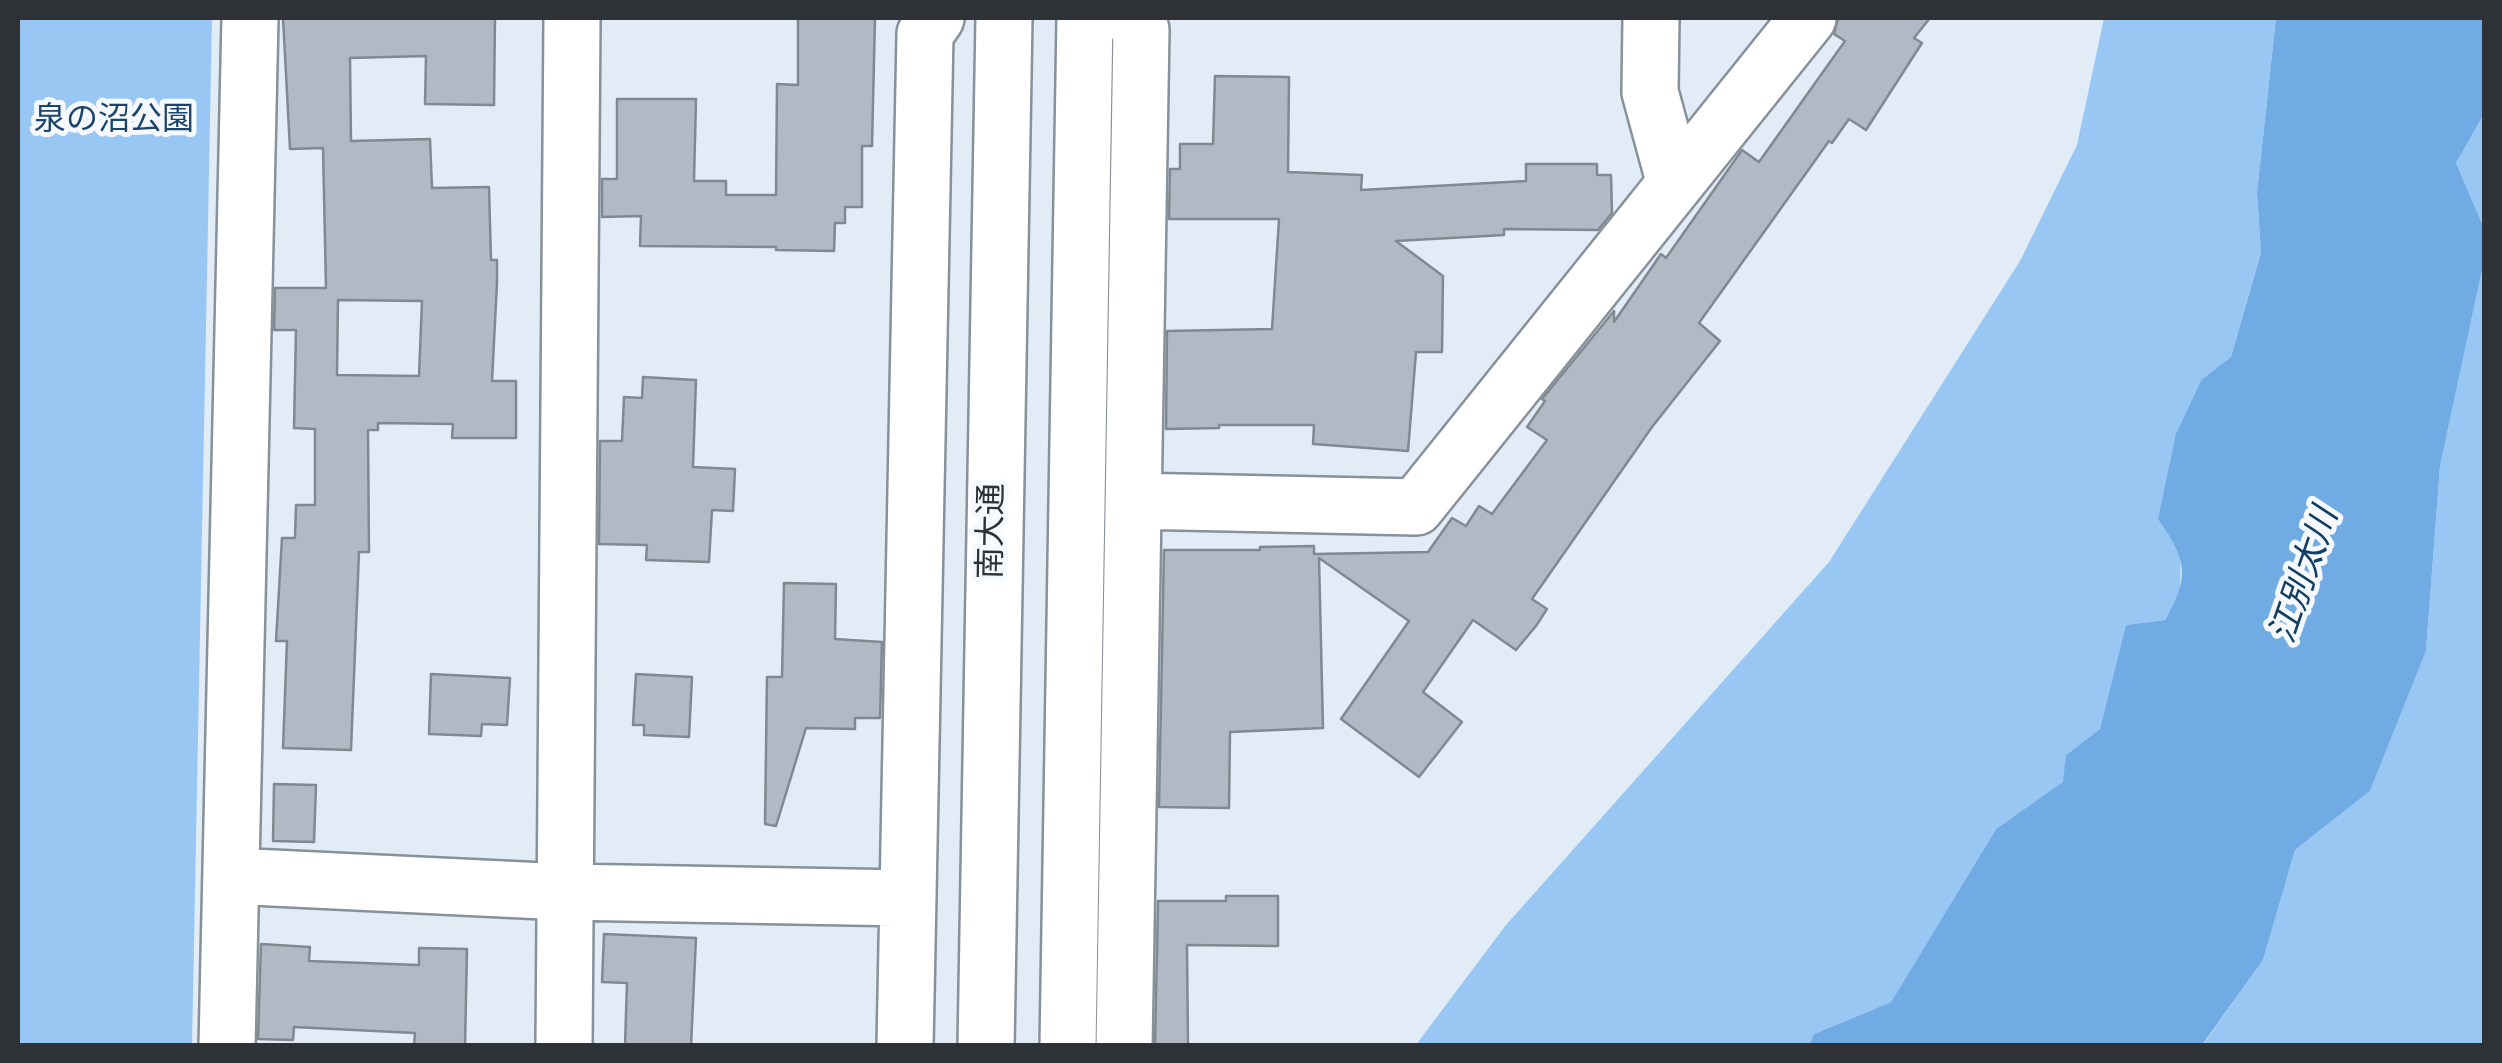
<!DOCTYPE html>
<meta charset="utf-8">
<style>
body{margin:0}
#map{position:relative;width:2502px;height:1063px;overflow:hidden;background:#e2ecf7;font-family:"Sofia Sans Condensed",sans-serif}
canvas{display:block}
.frame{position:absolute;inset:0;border:20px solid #2e3236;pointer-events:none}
</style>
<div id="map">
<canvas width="2502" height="1063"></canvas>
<div class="frame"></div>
</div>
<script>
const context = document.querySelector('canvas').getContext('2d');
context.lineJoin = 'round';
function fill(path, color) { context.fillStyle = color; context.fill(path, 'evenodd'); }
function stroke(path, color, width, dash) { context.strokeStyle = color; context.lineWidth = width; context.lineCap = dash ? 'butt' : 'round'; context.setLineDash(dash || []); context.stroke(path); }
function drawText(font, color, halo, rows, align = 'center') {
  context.font = font + ' "Sofia Sans Condensed","Noto Sans JP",sans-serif'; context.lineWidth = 10; context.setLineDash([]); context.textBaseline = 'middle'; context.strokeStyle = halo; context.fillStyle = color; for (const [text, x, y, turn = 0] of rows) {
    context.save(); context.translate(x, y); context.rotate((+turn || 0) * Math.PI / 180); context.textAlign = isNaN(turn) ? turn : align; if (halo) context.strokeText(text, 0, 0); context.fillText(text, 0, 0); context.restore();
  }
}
fill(new Path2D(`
 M 18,18 L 212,18 L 192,1045 L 18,1045 Z
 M 2104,18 L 2276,18 L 2257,193 L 2261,251 L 2231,357 L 2202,379 L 2181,551 L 2180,594 L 2165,620 L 2126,625 L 2100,729 L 2066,755 L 2064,782 L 1996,829 L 1891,1002 L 1814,1034 L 1809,1045 L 1415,1046 L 1506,925 L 1829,562 L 2020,261 L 2077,145 Z
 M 2484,114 L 2484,228 L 2456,163 Z
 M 2484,261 L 2484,1045 L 2202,1046 L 2263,960 L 2295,850 L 2370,791 L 2426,651 L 2440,466 Z`), '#99c7f3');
fill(new Path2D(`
 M 2276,18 L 2484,18 L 2484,114 L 2456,163 L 2484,228 L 2484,261 L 2440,466 L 2426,651 L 2370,791 L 2295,850 L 2263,960 L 2202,1045 L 1809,1045 L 1814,1034 L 1891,1002 L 1996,829 L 2063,782 L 2066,755 L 2100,729 L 2126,625 L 2165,620 C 2191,576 2186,558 2158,519 L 2176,434 L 2202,379 L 2231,357 L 2261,252 L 2257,193 Z`), '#71abe3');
const building = new Path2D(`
 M 283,18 L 495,18 L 494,105 L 425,104 L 426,56 L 350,58 L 351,141 L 430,139 L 432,188 L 489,187 L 491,260 L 497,260 L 497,283 L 492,381 L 516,381 L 516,438 L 452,438 L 453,424 L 378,423 L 378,430 L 368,430 L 369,552 L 359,552 L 351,750 L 283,748 L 287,641 L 276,641 L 282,538 L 295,538 L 296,505 L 315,505 L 315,429 L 294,428 L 296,330 L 274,330 L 275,288 L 326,288 L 323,148 L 290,149 ZM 338,300 L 422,301 L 419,376 L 337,375 Z
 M 798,18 L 875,18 L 872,146 L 862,146 L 862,207 L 845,207 L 845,223 L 835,223 L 834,251 L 776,250 L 776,247 L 640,246 L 641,216 L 602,217 L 602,179 L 617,179 L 617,99 L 696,99 L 694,181 L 726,181 L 726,195 L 776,195 L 777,84 L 798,85 Z
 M 1838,18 L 1930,18 L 1914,38 L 1922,43 L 1866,130 L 1849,119 L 1832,143 L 1829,141 L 1699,323 L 1720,341 L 1652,427 L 1532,599 L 1547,609 L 1536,626 L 1516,650 L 1473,620 L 1423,692 L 1462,722 L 1419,777 L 1341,719 L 1409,621 L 1319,558 L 1323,728 L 1230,732 L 1229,808 L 1159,807 L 1164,550 L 1260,550 L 1260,547 L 1314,546 L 1314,554 L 1428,552 L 1452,518 L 1466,526 L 1479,506 L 1492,514 L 1547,440 L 1527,427 L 1545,401 L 1542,399 L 1614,311 L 1614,322 L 1661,254 L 1666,258 L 1742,150 L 1759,162 L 1845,41 L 1834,34 Z
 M 1215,76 L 1289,77 L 1288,172 L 1362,175 L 1361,190 L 1526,181 L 1526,164 L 1597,164 L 1597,175 L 1611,175 L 1612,213 L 1598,230 L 1504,229 L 1504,235 L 1396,241 L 1443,276 L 1442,352 L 1416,352 L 1408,451 L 1313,444 L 1314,425 L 1219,425 L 1219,428 L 1166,429 L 1167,331 L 1272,329 L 1279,219 L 1169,219 L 1170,169 L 1180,169 L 1180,144 L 1213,144 Z
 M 643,377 L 696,380 L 693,467 L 735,469 L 733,511 L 712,510 L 709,562 L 646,560 L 647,545 L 599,544 L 600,441 L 622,441 L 624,397 L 642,398 Z
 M 784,583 L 836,584 L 835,639 L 882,642 L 880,718 L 855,718 L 855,729 L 806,728 L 776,826 L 765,824 L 767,677 L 782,677 Z
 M 431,674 L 510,678 L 507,725 L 482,724 L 481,736 L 429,734 Z
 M 636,674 L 692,677 L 689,737 L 644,735 L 644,725 L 633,725 Z
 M 274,784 L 316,785 L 314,842 L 273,841 Z
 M 1226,896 L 1278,896 L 1278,946 L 1187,945 L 1188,1046 L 1155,1046 L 1158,901 L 1226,901 Z
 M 604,934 L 696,938 L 691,1046 L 625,1046 L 627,983 L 602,982 Z
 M 261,944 L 310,947 L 309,961 L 419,965 L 419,948 L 467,949 L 465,1046 L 414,1046 L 415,1033 L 294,1027 L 293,1040 L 258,1039 Z`);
fill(building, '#b1bac4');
stroke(building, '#808992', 2.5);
const minor = new Path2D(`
 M 1651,18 L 1650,92 L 1675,184
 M 1133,501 L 1416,507 L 1808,18
 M 231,876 L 565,892 L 908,898
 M 227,1046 L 250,18
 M 564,1046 L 572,18
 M 905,1046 L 925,34 L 936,18
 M 1124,1046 L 1141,30 L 1131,18`);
const major = new Path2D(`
 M 986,1046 L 1004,18
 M 1068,1046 L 1085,18`);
stroke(minor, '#87919a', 60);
stroke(major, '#87919a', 60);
stroke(minor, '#fff', 55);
stroke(major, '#fff', 55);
drawText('32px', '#1b456a', '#f5f9fd', [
 ["泉の沼公園",114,121]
]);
drawText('32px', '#2e3236', '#f5f9fd', [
 ["南大通",993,531,-89]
]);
drawText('italic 35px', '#133e63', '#f5f9fd', [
 ["江別太川",2306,576,-71]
]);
</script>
